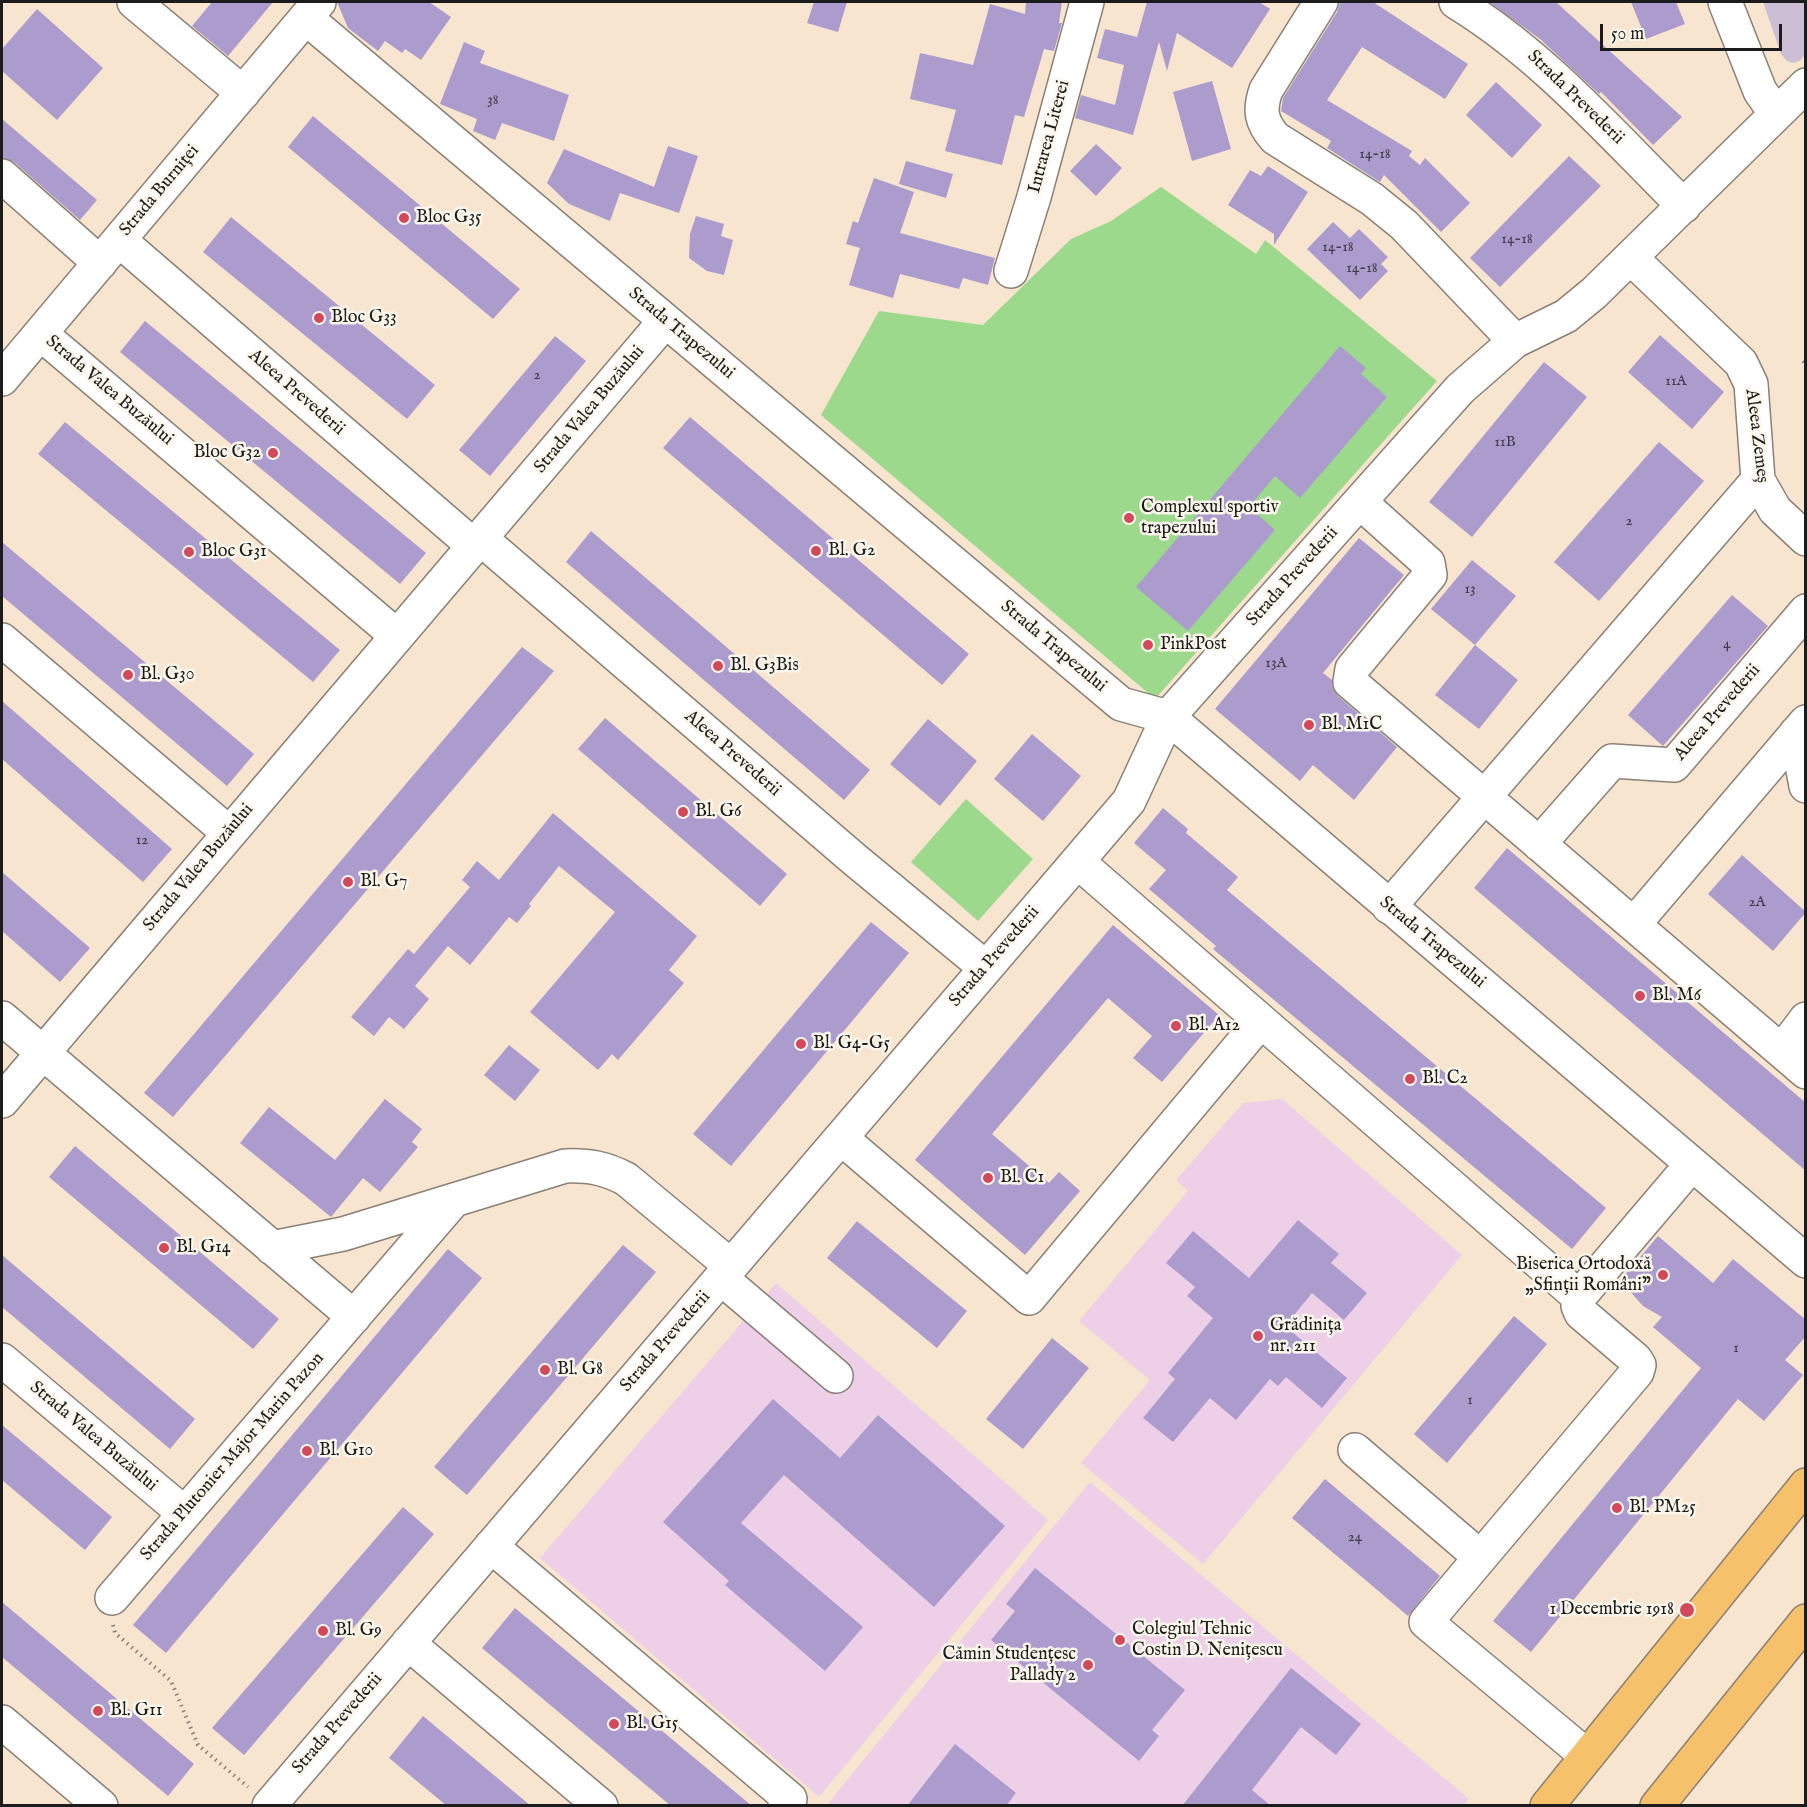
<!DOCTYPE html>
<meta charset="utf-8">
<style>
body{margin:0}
#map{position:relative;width:1807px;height:1807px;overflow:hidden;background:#f7e5cf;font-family:"IM FELL English",serif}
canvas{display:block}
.frame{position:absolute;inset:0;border:3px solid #1c1c1c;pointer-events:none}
.scale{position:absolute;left:1600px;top:24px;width:182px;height:27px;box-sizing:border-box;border:3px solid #1c1c1c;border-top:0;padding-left:8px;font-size:18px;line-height:21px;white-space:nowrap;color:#1c1c1c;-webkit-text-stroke:4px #fbf7ec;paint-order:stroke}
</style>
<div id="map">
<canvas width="1807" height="1807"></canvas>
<div class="frame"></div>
<div class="scale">50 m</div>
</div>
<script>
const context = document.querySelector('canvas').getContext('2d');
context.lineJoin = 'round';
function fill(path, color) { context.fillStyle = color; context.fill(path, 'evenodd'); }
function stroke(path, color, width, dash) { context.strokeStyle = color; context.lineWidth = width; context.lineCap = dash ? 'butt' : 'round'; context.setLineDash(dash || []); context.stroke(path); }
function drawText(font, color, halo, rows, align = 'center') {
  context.font = font + ' "IM FELL English",serif'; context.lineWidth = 5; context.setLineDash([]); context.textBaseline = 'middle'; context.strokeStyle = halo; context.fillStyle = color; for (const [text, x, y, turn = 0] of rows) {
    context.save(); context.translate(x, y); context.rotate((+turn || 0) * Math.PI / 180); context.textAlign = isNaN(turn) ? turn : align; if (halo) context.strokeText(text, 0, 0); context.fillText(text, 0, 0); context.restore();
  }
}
fill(new Path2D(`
 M 1282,1099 L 1462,1255 L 1203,1564 L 1081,1463 L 1150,1380 L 1079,1321 L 1188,1191 L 1176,1180 L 1243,1103 Z
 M 776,1283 L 1048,1520 L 819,1797 L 540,1558 Z
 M 1090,1482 L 1469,1799 L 1463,1806 L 826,1806 Z`), '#edd0e8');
fill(new Path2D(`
 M 1763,2 L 1805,2 L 1805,54 L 1801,60 L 1794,63 L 1787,61 L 1781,54 Z`), '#ccbed4');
fill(new Path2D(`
 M 1161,187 L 1256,254 L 1265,240 L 1437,381 L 1155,699 L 821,415 L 879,311 L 983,325 L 1071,239 L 1111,221 Z
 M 966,799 L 1033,859 L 978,921 L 911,862 Z`), '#9dd98d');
fill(new Path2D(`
 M 212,2 L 273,2 L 228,56 L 192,26 Z
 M 337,2 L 429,2 L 451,17 L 421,60 L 405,49 L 402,53 L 385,41 L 378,51 L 348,28 Z
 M 814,2 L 847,2 L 838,32 L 807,23 Z
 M 1026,2 L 1062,2 L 1059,23 L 1062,23 L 1054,51 L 1044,49 L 1024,117 L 1015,115 L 1002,165 L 945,151 L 956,110 L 910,99 L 920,53 L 973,65 L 990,4 L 1025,14 Z
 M 1147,2 L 1259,2 L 1270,9 L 1232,68 L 1177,33 L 1167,71 L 1159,42 L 1133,135 L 1075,118 L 1081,95 L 1115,105 L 1124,65 L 1097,58 L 1105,29 L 1137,37 Z
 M 1340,2 L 1373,2 L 1468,64 L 1445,99 L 1362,47 L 1327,100 L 1412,151 L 1409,156 L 1420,165 L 1425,158 L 1470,203 L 1441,232 L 1384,175 L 1380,182 L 1327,148 L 1331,141 L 1281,111 L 1283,98 L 1337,12 Z
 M 1489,2 L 1556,2 L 1682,117 L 1653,145 L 1601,92 L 1599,94 L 1540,39 Z
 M 1631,2 L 1676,2 L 1685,24 L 1646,39 Z
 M 37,9 L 103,68 L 57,120 L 2,71 L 2,49 Z
 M 464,42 L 485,51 L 480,63 L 569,95 L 554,141 L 502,123 L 495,140 L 473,131 L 477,119 L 440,104 Z
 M 1212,81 L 1231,149 L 1192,161 L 1173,92 Z
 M 1496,82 L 1542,125 L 1512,158 L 1466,115 Z
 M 313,116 L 520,289 L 493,319 L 288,147 Z
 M 2,119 L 97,200 L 80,220 L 14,162 L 2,158 Z
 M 1096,144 L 1122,168 L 1096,196 L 1070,171 Z
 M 668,146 L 698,156 L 679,213 L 620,193 L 610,221 L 569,204 L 547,183 L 564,149 L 654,187 Z
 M 1569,156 L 1601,186 L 1500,287 L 1470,258 Z
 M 906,161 L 953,174 L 946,198 L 899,184 Z
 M 1268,166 L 1308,192 L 1274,245 L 1274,234 L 1228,205 L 1250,170 L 1261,176 Z
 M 874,178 L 914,192 L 900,233 L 995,258 L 988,285 L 963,278 L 959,289 L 900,274 L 893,298 L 849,285 L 860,248 L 846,244 L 853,221 L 858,223 Z
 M 696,216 L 724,224 L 721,236 L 733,240 L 724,275 L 707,271 L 689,258 L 690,234 Z
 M 231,217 L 435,385 L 407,419 L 203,252 Z
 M 1333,222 L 1350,238 L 1359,229 L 1388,257 L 1381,264 L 1388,271 L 1360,300 L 1307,249 Z
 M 145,321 L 426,553 L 400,584 L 120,352 Z
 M 1660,335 L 1724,392 L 1692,429 L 1628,372 Z
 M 555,336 L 586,361 L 490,476 L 459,450 Z
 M 1340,346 L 1366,368 L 1361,374 L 1387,397 L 1300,498 L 1275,476 L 1249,507 L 1275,530 L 1188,631 L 1136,587 Z
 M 1544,362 L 1587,397 L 1472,537 L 1429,502 Z
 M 690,417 L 969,654 L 942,685 L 663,448 Z
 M 65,422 L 340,650 L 313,682 L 38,454 Z
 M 1659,442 L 1704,481 L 1599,601 L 1554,562 Z
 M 591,531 L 870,770 L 844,800 L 566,562 Z
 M 1359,538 L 1404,575 L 1323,673 L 1332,680 L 1333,689 L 1338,696 L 1397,747 L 1354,800 L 1313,765 L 1300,781 L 1215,709 Z
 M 2,542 L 254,754 L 227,786 L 2,596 Z
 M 1472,560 L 1516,596 L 1475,645 L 1431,609 Z
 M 1732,595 L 1768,626 L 1663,746 L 1628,715 Z
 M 1475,645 L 1518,680 L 1479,729 L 1435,695 Z
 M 522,647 L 554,671 L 173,1117 L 144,1093 Z
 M 2,701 L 172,849 L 143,882 L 2,759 Z
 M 605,718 L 787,874 L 760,906 L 578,749 Z
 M 928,719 L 977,761 L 940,806 L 890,764 Z
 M 1032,734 L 1081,776 L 1043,821 L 994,779 Z
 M 1163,808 L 1188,829 L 1186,833 L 1238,877 L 1227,890 L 1606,1208 L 1572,1249 L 1213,949 L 1216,946 L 1149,889 L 1166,870 L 1134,843 Z
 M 553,813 L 697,936 L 669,970 L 684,983 L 618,1060 L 612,1054 L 598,1070 L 530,1012 L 615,912 L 559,866 L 529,904 L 531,906 L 517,923 L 509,917 L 470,965 L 448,946 L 415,986 L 429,999 L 404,1029 L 389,1017 L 374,1036 L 351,1017 L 408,949 L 414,954 L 470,887 L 462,880 L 477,861 L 499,880 Z
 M 1507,848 L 1806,1103 L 1806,1171 L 1474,888 Z
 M 1742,855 L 1806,912 L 1773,951 L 1708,894 Z
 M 2,872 L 90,948 L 60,982 L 2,931 Z
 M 871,922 L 909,953 L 731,1166 L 693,1134 Z
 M 1113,925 L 1219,1015 L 1162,1082 L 1133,1058 L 1152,1036 L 1108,998 L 992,1134 L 1049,1183 L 1059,1172 L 1080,1191 L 1025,1255 L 915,1160 Z
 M 509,1045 L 540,1070 L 515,1101 L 484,1075 Z
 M 385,1099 L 422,1129 L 412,1142 L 418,1147 L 380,1192 L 363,1178 L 331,1217 L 240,1143 L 269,1107 L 335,1160 Z
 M 75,1146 L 279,1319 L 253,1349 L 49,1177 Z
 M 1298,1220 L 1339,1254 L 1331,1263 L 1367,1293 L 1344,1320 L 1312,1293 L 1285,1326 L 1347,1378 L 1322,1408 L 1286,1377 L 1278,1386 L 1270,1379 L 1236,1420 L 1210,1398 L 1173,1442 L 1143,1418 L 1175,1379 L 1168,1373 L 1213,1318 L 1187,1296 L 1195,1287 L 1166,1263 L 1193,1231 L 1249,1278 Z
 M 857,1221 L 967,1311 L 937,1348 L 827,1258 Z
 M 1658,1236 L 1713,1283 L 1733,1259 L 1806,1320 L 1806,1336 L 1785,1360 L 1803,1375 L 1764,1421 L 1738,1399 L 1531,1652 L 1493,1621 L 1701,1368 L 1653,1327 L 1662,1317 L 1643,1306 L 1626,1287 L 1624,1276 Z
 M 623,1245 L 656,1272 L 467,1495 L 434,1467 Z
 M 448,1249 L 482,1278 L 166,1653 L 133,1625 Z
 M 2,1255 L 195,1419 L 170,1449 L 2,1307 Z
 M 1514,1316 L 1547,1344 L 1447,1463 L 1414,1434 Z
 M 1052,1338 L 1089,1368 L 1023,1449 L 986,1419 Z
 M 773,1399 L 840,1458 L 878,1415 L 1005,1526 L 934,1607 L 784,1475 L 741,1523 L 863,1627 L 825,1671 L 725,1585 L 729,1581 L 663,1522 Z
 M 2,1425 L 112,1517 L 85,1550 L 2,1480 Z
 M 1325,1479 L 1440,1576 L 1408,1616 L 1292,1518 Z
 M 403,1507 L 434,1534 L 244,1755 L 212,1728 Z
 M 1035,1568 L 1185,1690 L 1152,1730 L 1159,1736 L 1139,1761 L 991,1640 L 1015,1611 L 1006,1604 Z
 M 2,1602 L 194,1764 L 168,1796 L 2,1657 Z
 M 515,1608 L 752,1806 L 671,1806 L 482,1648 Z
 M 1291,1668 L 1361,1724 L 1336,1755 L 1301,1727 L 1252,1790 L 1271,1806 L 1182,1806 Z
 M 423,1716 L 531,1806 L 447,1806 L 389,1758 Z
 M 955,1744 L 1016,1793 L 1006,1806 L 907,1806 Z`), '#ac9cce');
const minor = new Path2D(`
 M 134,2 L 243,93
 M 1321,2 L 1266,90 C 1259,110 1261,122 1275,138 L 1372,199 L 1404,225 L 1515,341
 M 1456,2 C 1544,56 1611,134 1684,206
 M 1725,2 L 1760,91 L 1776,114
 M 306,18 L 1121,704 L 1168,717 L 1806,1261
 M 2,176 L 100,263
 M 119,240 L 474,546
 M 1631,258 L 1741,363 L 1751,384 L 1758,480 L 1775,510 L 1806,539
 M 1011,271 L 1034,197 L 1087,2
 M 41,334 L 397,636
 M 2,379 L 319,2
 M 1360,502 L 1428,563 L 1430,575 L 1352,669 L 1350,682 L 1806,1072
 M 480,538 L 854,859 L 986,968
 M 2,640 L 229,833
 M 1796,733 L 1806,786
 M 1539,844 L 1612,761 L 1674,765 L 1806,611
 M 1078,862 L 1579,1297
 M 1389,907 L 1758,480
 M 1634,924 L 1806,722
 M 2,1018 L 354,1317
 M 1782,1051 L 1806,1019
 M 2,1101 L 665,321
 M 841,1138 L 1029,1298 L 1261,1021
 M 272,1248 L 343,1234 L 565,1166 C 589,1165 605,1168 626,1179 L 731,1266
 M 721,1278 L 836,1376
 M 2,1360 L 184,1513
 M 1355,1450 L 1480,1557
 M 491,1546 L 790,1799 L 785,1806
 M 112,1598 L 454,1200
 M 408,1643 L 601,1806
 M 2,1722 L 101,1806
 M 1587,1756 L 1426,1622 L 1637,1372 L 1639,1365 L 1635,1359 L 1581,1313 L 1578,1306 L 1579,1297 L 1692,1164
 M 269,1806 L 1129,801 L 1168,717 L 1460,389 L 1515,341 L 1566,316 L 1594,293 L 1806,85`);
const major = new Path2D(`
 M 1547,1806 L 1806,1485
 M 1657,1806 L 1806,1621`);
stroke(minor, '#8a8076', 36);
stroke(major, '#8a8076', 36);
stroke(new Path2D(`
 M 1803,361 L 1806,364
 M 113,1625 L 115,1633 L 171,1681 L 198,1745 L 248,1787`), '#8a8076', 4, [1.5, 4.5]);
stroke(minor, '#fff', 33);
stroke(major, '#f6c16b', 33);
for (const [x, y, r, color] of [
 [404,218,6,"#d1495b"],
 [319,318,6,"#d1495b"],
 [273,453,6,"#d1495b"],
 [1129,518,6,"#d1495b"],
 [816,551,6,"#d1495b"],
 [189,552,6,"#d1495b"],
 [1148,645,6,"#d1495b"],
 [718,666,6,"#d1495b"],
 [128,675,6,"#d1495b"],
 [1309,725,6,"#d1495b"],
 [683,812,6,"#d1495b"],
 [348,882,6,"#d1495b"],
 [1640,996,6,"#d1495b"],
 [1176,1026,6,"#d1495b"],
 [801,1044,6,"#d1495b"],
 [1410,1079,6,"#d1495b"],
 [988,1178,6,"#d1495b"],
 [164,1248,6,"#d1495b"],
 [1663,1275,6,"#d1495b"],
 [1258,1336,6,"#d1495b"],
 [545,1370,6,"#d1495b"],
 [307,1451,6,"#d1495b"],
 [1617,1508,6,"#d1495b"],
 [1687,1610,8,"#d1495b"],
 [323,1631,6,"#d1495b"],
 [1120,1640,6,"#d1495b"],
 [1088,1665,6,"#d1495b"],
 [98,1711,6,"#d1495b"],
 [614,1724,6,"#d1495b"]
]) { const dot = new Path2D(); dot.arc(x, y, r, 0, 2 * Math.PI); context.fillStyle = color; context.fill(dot); stroke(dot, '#fbf7ec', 2); }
drawText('15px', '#403c48', null, [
 ["38",493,101],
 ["14-18",1375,155],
 ["14-18",1517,240],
 ["14-18",1338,248],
 ["14-18",1362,269],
 ["2",537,376],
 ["11A",1676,382],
 ["11B",1505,443],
 ["2",1629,522],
 ["13",1470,590],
 ["4",1727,645],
 ["13A",1276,664],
 ["12",142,841],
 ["2A",1757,903],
 ["1",1736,1349],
 ["1",1470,1401],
 ["24",1355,1538]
]);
drawText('18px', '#1c1c1c', '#fbf7ec', [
 ["Strada Prevederii",1575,98,44],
 ["Intrarea Literei",1050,137,-75],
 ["Strada Burniței",160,191,-50],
 ["Strada Trapezului",681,334,40],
 ["Strada Valea Buzăului",109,391,40],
 ["Aleea Prevederii",296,393,41],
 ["Strada Valea Buzăului",590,410,-50],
 ["Aleea Zemeș",1756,436,83],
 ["Strada Prevederii",1293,577,-48],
 ["Strada Trapezului",1053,647,40],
 ["Aleea Prevederii",1718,713,-49],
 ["Aleea Prevederii",732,754,41],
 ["Strada Valea Buzăului",199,868,-50],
 ["Strada Trapezului",1432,943,40],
 ["Strada Prevederii",995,957,-49],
 ["Strada Prevederii",666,1342,-49],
 ["Strada Valea Buzăului",93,1437,40],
 ["Strada Plutonier Major Marin Pazon",233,1457,-49],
 ["Strada Prevederii",338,1724,-49]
]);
drawText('18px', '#1c1c1c', '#fbf7ec', [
 ["Bloc G35",416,218],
 ["Bloc G33",331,318],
 ["Bloc G32",261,453,"right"],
 ["Complexul sportiv",1141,508],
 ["trapezului",1141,529],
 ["Bl. G2",828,551],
 ["Bloc G31",201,552],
 ["PinkPost",1160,645],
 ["Bl. G3Bis",730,666],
 ["Bl. G30",140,675],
 ["Bl. M1C",1321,725],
 ["Bl. G6",695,812],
 ["Bl. G7",360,882],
 ["Bl. M6",1652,996],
 ["Bl. A12",1188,1026],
 ["Bl. G4-G5",813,1044],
 ["Bl. C2",1422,1079],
 ["Bl. C1",1000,1178],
 ["Bl. G14",176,1248],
 ["Biserica Ortodoxă",1651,1265,"right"],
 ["„Sfinții Români”",1651,1286,"right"],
 ["Grădinița",1270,1326],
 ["nr. 211",1270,1347],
 ["Bl. G8",557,1370],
 ["Bl. G10",319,1451],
 ["Bl. PM25",1629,1508],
 ["1 Decembrie 1918",1674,1610,"right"],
 ["Colegiul Tehnic",1132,1630],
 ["Costin D. Nenițescu",1132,1651],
 ["Bl. G9",335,1631],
 ["Cămin Studențesc",1076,1655,"right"],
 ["Pallady 2",1076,1676,"right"],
 ["Bl. G11",110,1711],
 ["Bl. G15",626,1724]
], 'left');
</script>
